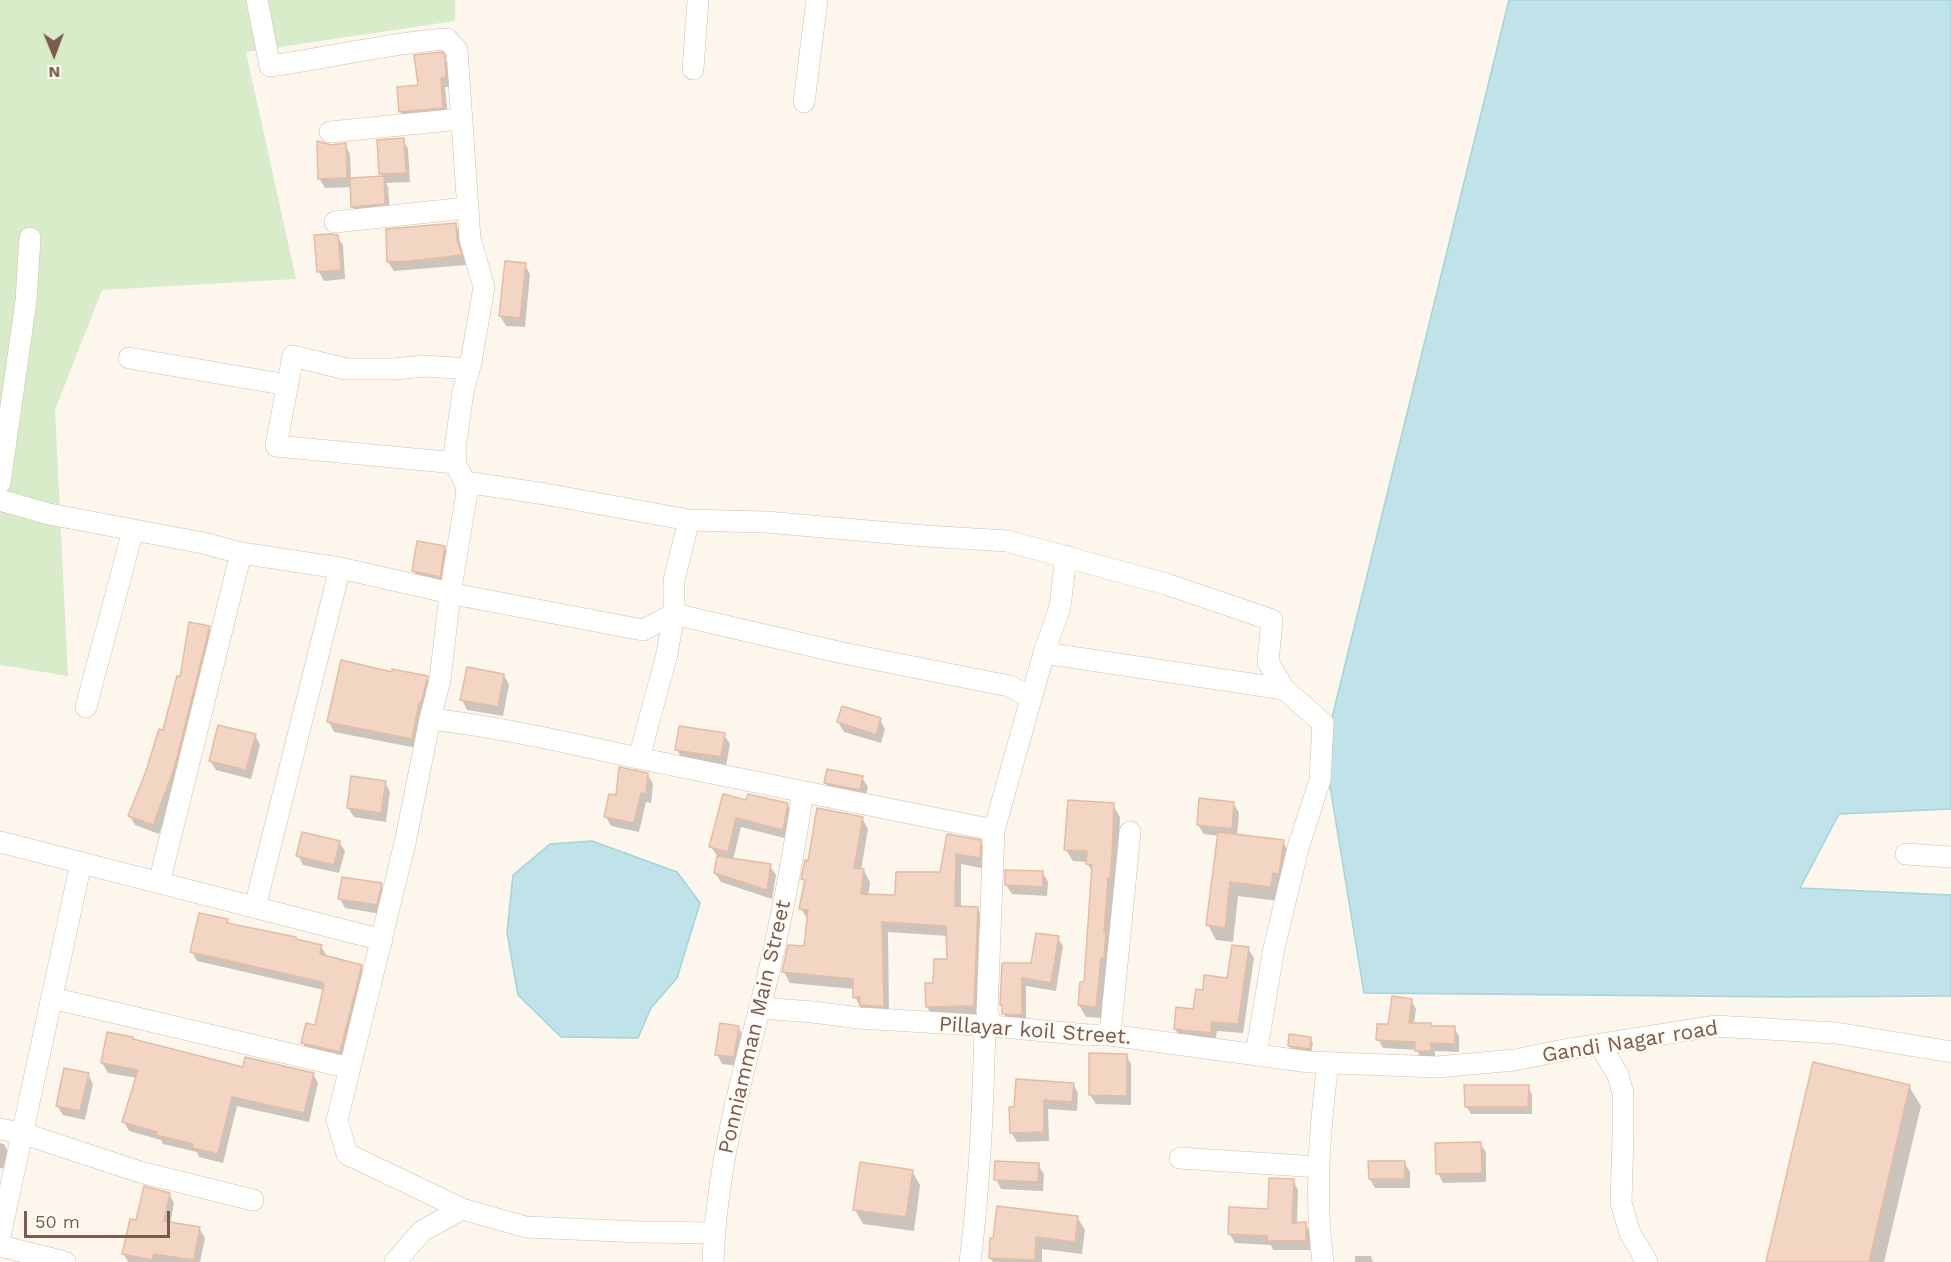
<!DOCTYPE html>
<style>
body{margin:0}
#map{position:relative;width:1951px;height:1262px;overflow:hidden;background:#fdf6ec;font-family:"Work Sans",sans-serif}
canvas{display:block}
.north{position:absolute;left:24px;top:24px;width:60px;height:60px;-webkit-text-stroke:4px #fffaf3;paint-order:stroke;rotate:179deg;font-size:16px;font-weight:700;line-height:24px;text-align:center;color:#7a5c4d}
.north::after{content:'';display:block;margin:auto;width:21px;height:27px;background:#7a5c4d;clip-path:polygon(50% 0,100% 100%,50% 72%,0 100%)}
.scale{position:absolute;left:24px;top:1211px;width:146px;height:27px;box-sizing:border-box;border:3px solid #7a5c4d;border-top:0;padding-left:8px;font-size:18px;line-height:21px;white-space:nowrap;color:#7a5c4d;-webkit-text-stroke:4px #fffaf3;paint-order:stroke}
</style>
<div id="map">
<canvas width="1951" height="1262"></canvas>
<div class="north">N</div>
<div class="scale">50 m</div>
</div>
<script>
const context = document.querySelector('canvas').getContext('2d');
context.lineJoin = 'round';
function fill(path, color) { context.fillStyle = color; context.fill(path, 'evenodd'); }
function stroke(path, color, width, dash) { context.strokeStyle = color; context.lineWidth = width; context.lineCap = dash ? 'butt' : 'round'; context.setLineDash(dash || []); context.stroke(path); }
function drawText(font, color, halo, rows, align = 'center') {
  context.font = font + ' "Work Sans",sans-serif'; context.lineWidth = 4.5; context.setLineDash([]); context.textBaseline = 'middle'; context.strokeStyle = halo; context.fillStyle = color; for (const [text, x, y, turn = 0] of rows) {
    context.save(); context.translate(x, y); context.rotate((+turn || 0) * Math.PI / 180); context.textAlign = isNaN(turn) ? turn : align; if (halo) context.strokeText(text, 0, 0); context.fillText(text, 0, 0); context.restore();
  }
}
fill(new Path2D(`
 M 0,0 L 455,0 L 455,21 L 246,52 L 296,279 L 102,290 L 55,410 L 68,676 L 0,665 Z`), '#d8ecc9');
const water = new Path2D(`
 M 1509,0 L 1951,0 L 1951,809 L 1839,814 L 1800,888 L 1951,895 L 1951,996 L 1788,997 L 1364,993 L 1324,750 Z
 M 592,841 L 677,872 L 700,903 L 677,978 L 651,1008 L 638,1038 L 561,1037 L 518,995 L 507,932 L 513,875 L 550,844 Z`);
fill(water, '#bfe3e8');
stroke(water, '#a5d3da', 1.5);
fill(new Path2D(`
 M 443,56 L 449,66 L 451,87 L 445,87 L 448,117 L 406,121 L 401,112 L 398,88 L 419,86 Z
 M 403,140 L 408,149 L 410,182 L 386,183 L 388,187 L 390,213 L 358,216 L 352,207 L 351,187 L 325,188 L 319,178 L 331,146 L 345,145 L 350,154 L 351,179 L 383,178 L 381,174 Z
 M 455,225 L 461,234 L 462,251 L 466,265 L 394,271 L 388,262 Z
 M 337,236 L 343,245 L 345,279 L 324,281 L 319,272 Z
 M 525,265 L 530,274 L 525,327 L 506,326 L 500,316 Z
 M 444,547 L 450,557 L 445,585 L 419,580 L 414,571 Z
 M 209,627 L 214,636 L 175,791 L 159,834 L 135,825 L 130,816 L 164,732 L 181,679 Z
 M 393,674 L 427,677 L 432,687 L 417,748 L 334,732 L 329,722 Z
 M 504,675 L 509,685 L 503,716 L 467,710 L 462,700 Z
 M 880,720 L 885,729 L 881,743 L 844,732 L 838,722 Z
 M 255,735 L 260,745 L 251,779 L 216,770 L 210,761 Z
 M 724,735 L 730,744 L 726,766 L 682,759 L 677,750 Z
 M 647,774 L 653,784 L 651,803 L 646,802 L 639,832 L 611,826 L 606,817 L 617,797 Z
 M 862,778 L 868,787 L 865,799 L 831,792 L 826,783 Z
 M 385,782 L 390,792 L 386,822 L 354,817 L 348,808 Z
 M 747,801 L 787,804 L 793,813 L 788,839 L 741,827 L 733,860 L 770,866 L 776,875 L 772,899 L 721,882 L 715,873 L 718,857 L 711,847 Z
 M 1233,803 L 1239,813 L 1237,836 L 1283,842 L 1291,856 L 1279,901 L 1238,896 L 1233,942 L 1216,940 L 1208,925 L 1219,836 L 1204,834 L 1198,825 Z
 M 1113,805 L 1120,817 L 1118,869 L 1116,889 L 1114,889 L 1102,1018 L 1086,1017 L 1079,1005 L 1086,984 L 1093,874 L 1087,862 L 1073,861 L 1066,850 Z
 M 862,818 L 868,829 L 861,870 L 864,871 L 870,882 L 868,896 L 897,896 L 941,874 L 948,835 L 980,842 L 986,853 L 986,869 L 961,864 L 961,908 L 977,908 L 984,919 L 980,1016 L 933,1018 L 927,1007 L 935,984 L 948,961 L 948,936 L 888,932 L 889,1017 L 861,1008 L 855,997 L 854,989 L 790,983 L 784,972 L 805,948 L 807,919 L 801,908 L 806,883 L 803,879 L 809,862 Z
 M 339,842 L 345,851 L 339,873 L 303,865 L 298,855 Z
 M 1043,873 L 1048,882 L 1047,896 L 1012,894 L 1006,885 Z
 M 381,884 L 386,894 L 382,914 L 345,908 L 340,899 Z
 M 227,921 L 230,925 L 321,947 L 327,956 L 361,966 L 366,976 L 345,1060 L 308,1053 L 303,1043 L 316,1027 L 324,990 L 197,961 L 192,952 Z
 M 1058,938 L 1063,946 L 1056,991 L 1026,986 L 1026,1023 L 1009,1022 L 1004,1014 L 1002,1005 L 1003,964 L 1033,965 Z
 M 1248,949 L 1254,958 L 1243,1033 L 1217,1031 L 1215,1042 L 1181,1038 L 1175,1029 L 1195,1010 L 1204,992 L 1228,980 Z
 M 1411,1000 L 1416,1009 L 1414,1024 L 1431,1028 L 1454,1028 L 1459,1036 L 1459,1052 L 1435,1051 L 1435,1059 L 1421,1059 L 1417,1050 L 1383,1048 L 1378,1039 Z
 M 738,1027 L 744,1037 L 739,1066 L 722,1064 L 717,1054 Z
 M 1310,1038 L 1313,1043 L 1311,1053 L 1292,1050 L 1289,1046 Z
 M 134,1041 L 244,1069 L 313,1074 L 318,1083 L 309,1122 L 237,1106 L 223,1163 L 199,1157 L 197,1152 L 163,1144 L 161,1140 L 129,1131 L 124,1122 L 137,1078 L 108,1073 L 102,1063 Z
 M 1126,1055 L 1131,1064 L 1131,1105 L 1096,1104 L 1090,1095 Z
 M 88,1074 L 93,1084 L 85,1120 L 63,1115 L 57,1106 Z
 M 1073,1084 L 1078,1093 L 1077,1111 L 1048,1109 L 1049,1141 L 1017,1142 L 1011,1132 L 1011,1108 Z
 M 1909,1086 L 1921,1106 L 1884,1262 L 1768,1262 Z
 M 1528,1087 L 1532,1095 L 1532,1114 L 1471,1114 L 1466,1106 Z
 M 0,1143 L 4,1144 L 9,1154 L 7,1169 L 0,1168 Z
 M 1480,1143 L 1486,1152 L 1486,1182 L 1443,1183 L 1438,1173 Z
 M 1404,1162 L 1410,1172 L 1410,1188 L 1375,1188 L 1370,1179 Z
 M 1038,1165 L 1044,1174 L 1043,1191 L 1001,1189 L 996,1179 Z
 M 912,1171 L 920,1185 L 914,1231 L 863,1224 L 855,1210 Z
 M 1293,1180 L 1298,1190 L 1297,1224 L 1305,1224 L 1311,1233 L 1311,1250 L 1273,1250 L 1271,1245 L 1235,1243 L 1229,1233 L 1270,1211 Z
 M 169,1194 L 174,1203 L 170,1224 L 199,1228 L 205,1238 L 200,1262 L 128,1262 L 123,1253 L 138,1222 Z
 M 1077,1217 L 1085,1230 L 1082,1254 L 1042,1249 L 1042,1262 L 993,1262 L 990,1258 Z
 M 1355,1256 L 1371,1256 L 1373,1262 L 1355,1262 Z`), '#0003');
const building = new Path2D(`
 M 442,52 L 445,55 L 446,78 L 441,78 L 443,108 L 399,112 L 397,87 L 418,85 L 414,55 Z
 M 404,138 L 406,173 L 379,174 L 377,140 Z
 M 317,141 L 331,145 L 346,143 L 347,178 L 318,179 Z
 M 384,176 L 385,204 L 351,207 L 350,178 Z
 M 456,223 L 457,240 L 462,255 L 411,261 L 387,262 L 386,229 Z
 M 331,234 L 338,235 L 341,270 L 317,272 L 314,235 Z
 M 505,261 L 526,263 L 520,318 L 499,316 Z
 M 417,541 L 445,546 L 440,577 L 412,571 Z
 M 189,622 L 210,626 L 178,754 L 170,780 L 153,825 L 128,816 L 146,771 L 159,729 L 163,730 L 177,676 L 180,677 Z
 M 341,660 L 392,672 L 392,669 L 428,676 L 421,703 L 419,703 L 412,739 L 327,722 Z
 M 467,667 L 504,674 L 498,707 L 460,700 Z
 M 842,706 L 881,718 L 876,735 L 837,722 Z
 M 218,725 L 256,734 L 246,770 L 209,761 Z
 M 679,726 L 725,733 L 721,757 L 675,750 Z
 M 619,767 L 648,773 L 646,794 L 641,793 L 634,823 L 604,817 L 609,794 L 616,795 Z
 M 827,769 L 863,776 L 860,790 L 824,783 Z
 M 351,776 L 386,781 L 381,813 L 347,808 Z
 M 723,794 L 746,800 L 748,794 L 788,803 L 783,830 L 736,818 L 728,852 L 709,847 Z
 M 1199,798 L 1234,802 L 1232,829 L 1197,825 Z
 M 1068,800 L 1114,803 L 1112,856 L 1110,878 L 1108,878 L 1104,932 L 1106,932 L 1104,958 L 1101,958 L 1096,1007 L 1078,1005 L 1080,982 L 1084,982 L 1092,865 L 1086,864 L 1087,851 L 1064,850 Z
 M 817,808 L 863,817 L 854,868 L 864,869 L 861,894 L 895,895 L 896,872 L 940,872 L 947,834 L 981,840 L 980,858 L 956,854 L 955,906 L 978,907 L 974,1006 L 926,1007 L 925,983 L 933,983 L 934,959 L 947,959 L 946,926 L 882,922 L 884,1007 L 860,1005 L 860,997 L 853,998 L 853,979 L 782,972 L 788,945 L 804,946 L 808,910 L 799,909 L 805,880 L 801,879 L 805,860 L 808,861 Z
 M 302,832 L 340,841 L 334,865 L 296,856 Z
 M 1218,832 L 1284,840 L 1279,874 L 1273,873 L 1271,887 L 1230,882 L 1225,928 L 1206,925 Z
 M 717,856 L 771,864 L 767,890 L 714,873 Z
 M 1005,870 L 1043,871 L 1043,887 L 1005,885 Z
 M 342,877 L 382,883 L 377,905 L 338,899 Z
 M 199,913 L 228,919 L 227,923 L 296,937 L 296,939 L 322,945 L 320,954 L 362,965 L 340,1052 L 301,1043 L 306,1023 L 315,1025 L 324,985 L 322,982 L 190,952 Z
 M 1036,933 L 1059,936 L 1051,983 L 1022,978 L 1022,1015 L 1002,1014 L 1002,1005 L 1000,1005 L 1002,963 L 1031,963 Z
 M 1232,945 L 1249,947 L 1238,1024 L 1212,1022 L 1211,1033 L 1174,1029 L 1176,1007 L 1193,1009 L 1196,989 L 1203,990 L 1204,975 L 1227,978 Z
 M 1392,996 L 1412,999 L 1409,1023 L 1431,1023 L 1431,1026 L 1455,1026 L 1455,1044 L 1431,1043 L 1431,1051 L 1415,1051 L 1415,1042 L 1376,1040 L 1377,1024 L 1388,1024 Z
 M 720,1023 L 739,1026 L 734,1057 L 715,1055 Z
 M 107,1032 L 133,1037 L 133,1039 L 243,1067 L 245,1057 L 314,1073 L 304,1113 L 232,1097 L 218,1154 L 192,1148 L 193,1144 L 156,1135 L 157,1132 L 122,1122 L 138,1070 L 101,1063 Z
 M 1289,1034 L 1311,1037 L 1310,1049 L 1288,1046 Z
 M 1089,1053 L 1127,1054 L 1127,1096 L 1089,1095 Z
 M 1813,1062 L 1910,1085 L 1869,1262 L 1766,1262 Z
 M 64,1068 L 89,1073 L 80,1111 L 56,1106 Z
 M 1016,1079 L 1074,1083 L 1072,1102 L 1044,1100 L 1044,1132 L 1010,1133 L 1009,1107 L 1014,1107 Z
 M 1464,1085 L 1529,1085 L 1528,1107 L 1465,1107 Z
 M 1481,1142 L 1482,1173 L 1436,1174 L 1435,1143 Z
 M 995,1161 L 1039,1163 L 1038,1182 L 994,1180 Z
 M 1368,1161 L 1405,1161 L 1405,1179 L 1369,1179 Z
 M 860,1162 L 913,1170 L 906,1217 L 853,1210 Z
 M 1269,1178 L 1294,1179 L 1292,1223 L 1306,1222 L 1306,1241 L 1267,1241 L 1267,1236 L 1228,1234 L 1229,1207 L 1268,1209 Z
 M 144,1186 L 170,1193 L 164,1221 L 200,1227 L 194,1260 L 154,1254 L 152,1260 L 122,1254 L 130,1219 L 136,1220 Z
 M 997,1206 L 1078,1216 L 1075,1242 L 1036,1237 L 1035,1260 L 989,1258 L 990,1238 L 993,1238 Z`);
fill(building, '#f3d5c3');
stroke(building, '#e6bba3', 1.5);
const minor = new Path2D(`
 M 257,0 L 270,66 C 329,58 387,43 447,39 L 457,50 L 470,239 L 484,287 L 471,362 L 463,392 L 455,449 L 456,465 L 465,482 L 467,492 L 450,594 L 440,680 L 430,719 C 510,728 588,748 667,764 C 776,787 885,808 994,830
 M 693,69 L 698,0
 M 804,102 L 817,0
 M 330,132 L 461,119
 M 335,222 L 466,208
 M 129,358 L 288,385
 M 456,463 L 276,446 L 293,356 L 346,369 L 394,369 L 424,366 L 469,369
 M 465,482 L 545,494 L 689,520 L 674,580 L 674,614 L 667,654 L 639,758
 M 0,483 L 26,301 L 30,238
 M 0,500 L 49,514 L 203,543 L 241,553 L 340,568 L 464,596 L 643,630 L 674,614 L 838,652 L 1009,686 L 1031,697
 M 689,520 L 766,522 L 925,536 L 1007,541 L 1166,584 L 1272,620 L 1268,662 L 1284,689
 M 1066,556 L 1060,607 L 1044,653 L 1284,689 L 1323,723 L 1320,780 L 1298,848 L 1274,948 L 1256,1054
 M 86,707 L 133,530
 M 430,719 L 405,843 L 337,1120 L 347,1154 L 462,1209 L 526,1227 L 641,1232 L 714,1233
 M 0,842 L 382,940
 M 1906,854 L 1951,857
 M 159,883 L 241,553
 M 255,907 L 340,568
 M 52,998 L 350,1068
 M 760,1008 L 813,1012 L 859,1018 L 992,1026 L 1088,1035 L 1110,1035 L 1309,1062 L 1437,1067 L 1515,1060 L 1569,1049 L 1715,1026 L 1836,1033 L 1951,1052
 M 992,1026 L 987,1011 L 994,830 L 1044,653
 M 1110,1035 L 1130,832
 M 1600,1045 L 1618,1075 L 1623,1093 L 1623,1136 L 1621,1203 L 1630,1233 L 1647,1262
 M 0,1129 L 22,1133 L 140,1172 L 253,1200
 M 1180,1158 L 1319,1167
 M 0,1236 L 81,863
 M 0,1246 L 65,1262
 M 395,1262 L 422,1231 L 462,1209
 M 713,1262 C 716,1175 738,1090 760,1007 C 779,936 792,864 803,792
 M 970,1262 C 980,1183 983,1105 985,1025
 M 1323,1262 C 1314,1197 1320,1127 1328,1063`);
stroke(minor, '#d1beb0', 22);
stroke(minor, '#fff', 21);
drawText('21px', '#7a5c4d', '#fffaf3', [
 ["Ponniamman Main Street",755,1027,-77],
 ["Pillayar koil Street.",1035,1031,4],
 ["Gandi Nagar road",1630,1042,-9]
]);
</script>
